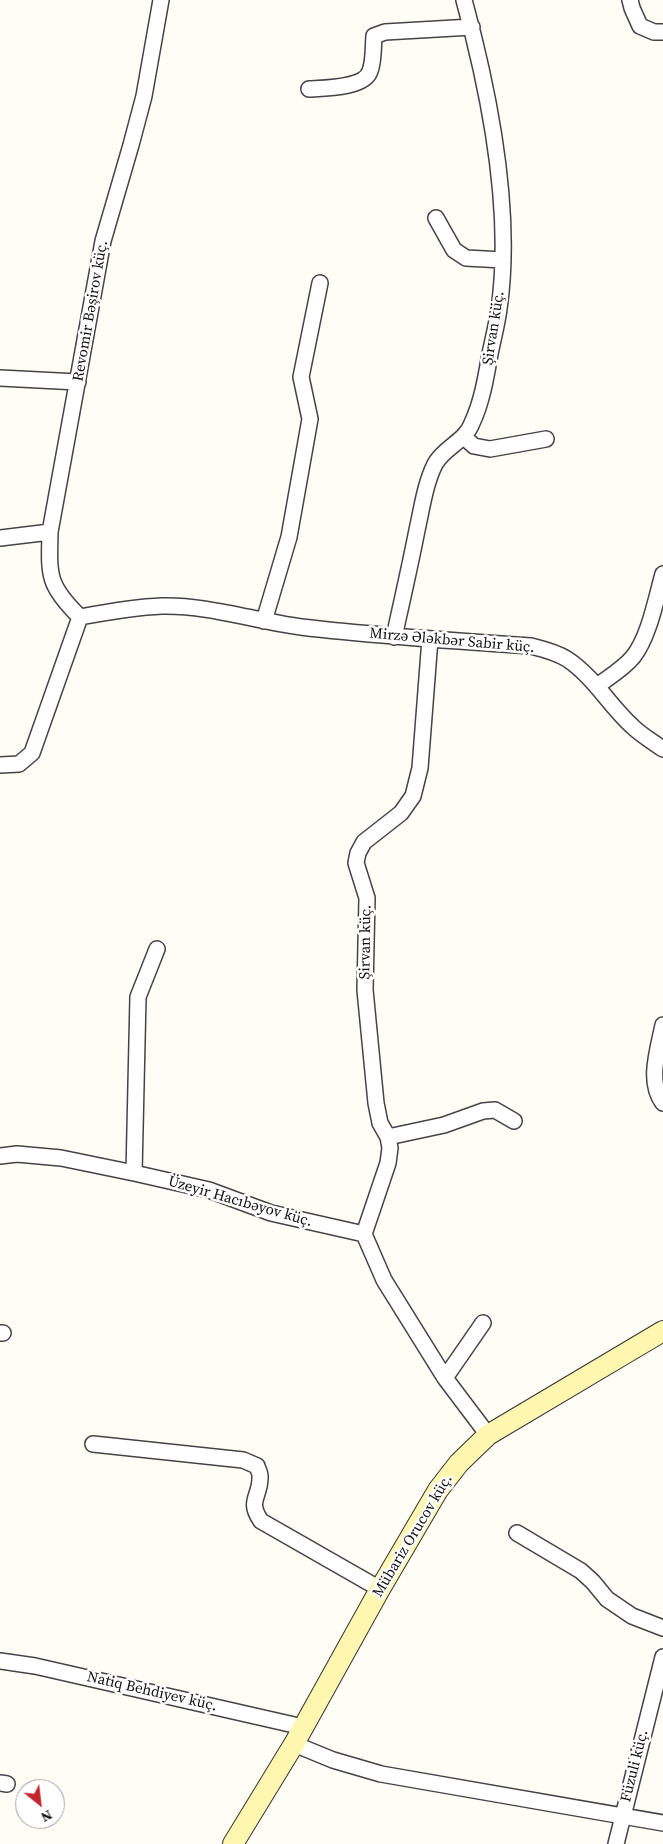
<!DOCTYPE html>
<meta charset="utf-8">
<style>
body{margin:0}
#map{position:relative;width:663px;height:1844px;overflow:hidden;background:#fffdf5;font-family:"Source Serif 4",serif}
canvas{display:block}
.north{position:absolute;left:15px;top:1779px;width:50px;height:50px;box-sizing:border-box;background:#fff;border:1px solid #a0a0a0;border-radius:50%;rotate:151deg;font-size:14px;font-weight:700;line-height:20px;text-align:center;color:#111}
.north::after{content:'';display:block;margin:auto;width:18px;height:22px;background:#c4262e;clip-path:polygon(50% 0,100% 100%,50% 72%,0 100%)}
</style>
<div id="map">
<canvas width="663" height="1844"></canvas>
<div class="north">N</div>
</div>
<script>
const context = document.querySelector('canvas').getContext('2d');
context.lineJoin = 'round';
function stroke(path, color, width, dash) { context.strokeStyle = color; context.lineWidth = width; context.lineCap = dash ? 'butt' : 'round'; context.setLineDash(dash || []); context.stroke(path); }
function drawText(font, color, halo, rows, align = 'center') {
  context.font = font + ' "Source Serif 4",serif'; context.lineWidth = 5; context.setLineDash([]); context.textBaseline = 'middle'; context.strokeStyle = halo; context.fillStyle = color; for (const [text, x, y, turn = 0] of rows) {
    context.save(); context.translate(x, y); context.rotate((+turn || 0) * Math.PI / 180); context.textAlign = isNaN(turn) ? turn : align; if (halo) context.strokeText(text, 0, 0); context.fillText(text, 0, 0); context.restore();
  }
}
const street = new Path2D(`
 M 630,0 L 632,8 L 640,26 L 654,32 L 663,32
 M 309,89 C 325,88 365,88 370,71 C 374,61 373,47 374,36 L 385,32 L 472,27
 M 436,218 L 454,250 L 466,258 L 503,260
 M 0,378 L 78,382
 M 464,437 L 474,446 L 490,449 L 546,439
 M 0,538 L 50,532
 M 80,617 C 47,585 49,575 50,532 L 103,241 L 131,145 L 144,96 L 161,0
 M 264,621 L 289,537 L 310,419 L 301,377 L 320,283
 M 394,637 C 402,601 410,566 417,530 C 422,508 425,484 435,464 C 444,447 465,442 472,423 C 482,402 486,377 490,354 C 493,339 497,324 499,309 C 513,211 490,95 464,0
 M 597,686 C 609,677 623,669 633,657 C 649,637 656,599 663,574
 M 0,765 L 19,764 L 32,753 L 80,617 C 107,612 135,607 162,606 C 209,605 255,621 301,627 C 377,636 454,641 531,646 C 543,649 556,652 567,659 C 594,677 609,705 632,726 C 641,735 653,742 663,749
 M 663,1025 C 658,1050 647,1082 663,1103
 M 388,1137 L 444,1125 L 483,1111 L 495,1110 L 514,1121
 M 0,1156 L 17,1154 L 61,1158 L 134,1173 L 209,1190 L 271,1213 L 364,1234 L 384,1280 L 445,1378 L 488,1435
 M 134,1173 L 138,997 L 157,949
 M 364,1234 L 388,1163 L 390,1148 L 388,1137 L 380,1123 L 376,1103 L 365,990 L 367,898 L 356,863 L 358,853 L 364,842 L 401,813 L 413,796 L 420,768 L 430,639
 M 0,1333 L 3,1333
 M 445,1378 L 483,1323
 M 93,1444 L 243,1460 L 257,1466 C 258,1470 261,1474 260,1478 C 260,1497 247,1501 261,1521 L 380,1589
 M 517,1533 L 581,1571 L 593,1582 L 607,1599 L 632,1616 L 663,1628
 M 0,1661 L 35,1666 L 303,1727
 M 294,1744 L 333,1760 L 381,1774 L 663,1823
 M 0,1783 L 7,1784
 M 616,1844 L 663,1657`);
const secondary = new Path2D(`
 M 233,1844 L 294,1744 L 380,1589 L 438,1490 L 459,1463 L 488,1435 L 663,1331`);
stroke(street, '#444', 18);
stroke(secondary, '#333', 22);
stroke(street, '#fff', 15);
stroke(secondary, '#fff6b0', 20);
drawText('15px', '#111', '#fff', [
 ["Revomir Bəşirov küç.",91,311,-80],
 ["Şirvan küç.",494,328,-81],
 ["Mirzə Ələkbər Sabir küç.",452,641,5],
 ["Şirvan küç.",366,942,-89],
 ["Üzeyir Hacıbəyov küç.",240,1202,16],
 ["Mübariz Orucov küç.",413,1536,-59],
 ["Natiq Behdiyev küç.",152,1692,13],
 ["Füzuli küç.",635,1766,-76]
]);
</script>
